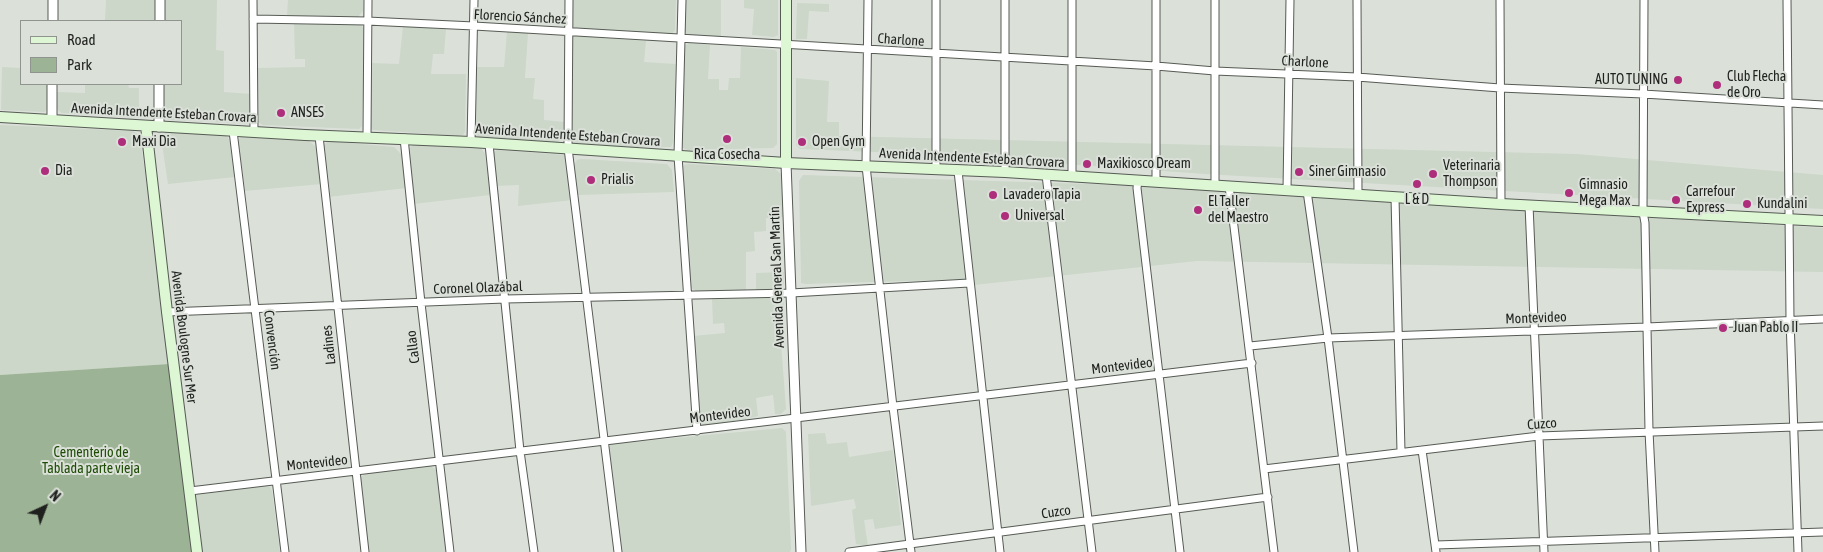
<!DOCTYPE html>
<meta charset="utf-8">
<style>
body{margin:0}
#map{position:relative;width:1823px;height:552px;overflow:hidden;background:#dbe1d9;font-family:"Asap Condensed",sans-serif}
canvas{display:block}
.legend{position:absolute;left:20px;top:20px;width:162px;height:65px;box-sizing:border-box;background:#dbe1d9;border:1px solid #90948e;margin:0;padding:6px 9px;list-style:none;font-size:15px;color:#1f211e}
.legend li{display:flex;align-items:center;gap:10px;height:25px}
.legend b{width:25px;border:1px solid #90948e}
.north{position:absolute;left:20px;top:482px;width:50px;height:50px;-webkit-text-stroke:4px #dbe1d9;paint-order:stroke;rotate:43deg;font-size:14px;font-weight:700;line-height:20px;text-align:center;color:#1f211e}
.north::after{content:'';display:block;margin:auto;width:18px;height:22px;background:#1f211e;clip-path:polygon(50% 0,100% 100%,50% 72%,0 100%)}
</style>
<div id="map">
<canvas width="1823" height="552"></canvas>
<ul class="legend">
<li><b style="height:6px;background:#ddf6d4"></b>Road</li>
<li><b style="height:14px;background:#9db395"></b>Park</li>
</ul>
<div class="north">N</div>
</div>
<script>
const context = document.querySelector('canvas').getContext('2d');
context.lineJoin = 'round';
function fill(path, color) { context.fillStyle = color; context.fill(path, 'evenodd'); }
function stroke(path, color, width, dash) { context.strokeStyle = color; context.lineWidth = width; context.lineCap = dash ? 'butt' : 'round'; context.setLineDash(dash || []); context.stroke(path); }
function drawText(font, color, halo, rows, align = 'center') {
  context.font = font + ' "Asap Condensed",sans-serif'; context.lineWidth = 4; context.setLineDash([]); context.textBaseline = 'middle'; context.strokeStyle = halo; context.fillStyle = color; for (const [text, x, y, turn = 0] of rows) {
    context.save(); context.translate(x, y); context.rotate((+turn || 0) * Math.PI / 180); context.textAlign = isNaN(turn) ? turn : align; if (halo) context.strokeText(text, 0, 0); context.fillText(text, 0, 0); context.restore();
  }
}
fill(new Path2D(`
 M 106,0 L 156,0 L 156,21 L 105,21 Z
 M 164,0 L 217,0 L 216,50 L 224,51 L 224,92 L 252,94 L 251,119 L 248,124 L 169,120 L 164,116 L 164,84 L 181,84 L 181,21 L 164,21 Z
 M 288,0 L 363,0 L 363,11 L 358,17 L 287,16 Z
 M 572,0 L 676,0 L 675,30 L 672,34 L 577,30 L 572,26 Z
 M 684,0 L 721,0 L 721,38 L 687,35 L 684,29 Z
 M 744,0 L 778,0 L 778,35 L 774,37 L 752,35 L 754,9 L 744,8 Z
 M 797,3 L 829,4 L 829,12 L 809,11 L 807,39 L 796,39 Z
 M 294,23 L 361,25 L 363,28 L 363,92 L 362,126 L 359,129 L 263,125 L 258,122 L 258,68 L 305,67 L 305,59 L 295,59 Z
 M 403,26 L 446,29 L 444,54 L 433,54 L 431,74 L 466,74 L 465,132 L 463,135 L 459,136 L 374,130 L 371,129 L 370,126 L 370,63 L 399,64 Z
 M 507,32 L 528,33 L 525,78 L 535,78 L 533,99 L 544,100 L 544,120 L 564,122 L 563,135 L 558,142 L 479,137 L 475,135 L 473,130 L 474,67 L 504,67 Z
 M 575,36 L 646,41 L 644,62 L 676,64 L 673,142 L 671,147 L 625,147 L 575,144 L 572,142 L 569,137 L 572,37 Z
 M 689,43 L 710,45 L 708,79 L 719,79 L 719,90 L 728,90 L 729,78 L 740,78 L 741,47 L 775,50 L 777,52 L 777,144 L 773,148 L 688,150 L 683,148 L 682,145 L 681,121 L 684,46 Z
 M 2,67 L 21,68 L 21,84 L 48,84 L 49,105 L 45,112 L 1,110 Z
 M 796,78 L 829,81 L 827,122 L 839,122 L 839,136 L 1577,154 L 1823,175 L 1823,209 L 1205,174 L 925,154 L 800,149 L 796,145 Z
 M 85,84 L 128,84 L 129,88 L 139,88 L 139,118 L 62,113 L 59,111 L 57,108 L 57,92 L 85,93 Z
 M 0,125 L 133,131 L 139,135 L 140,139 L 149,199 L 169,364 L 0,375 Z
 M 166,132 L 223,134 L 227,136 L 231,144 L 235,177 L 168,184 L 161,137 Z
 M 241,136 L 309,141 L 316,147 L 322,184 L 245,191 L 238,141 Z
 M 328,141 L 394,147 L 402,155 L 406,188 L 328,197 L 323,146 Z
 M 417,144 L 481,148 L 485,154 L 490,195 L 414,204 L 407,152 L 410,147 Z
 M 497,150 L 565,155 L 567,158 L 573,200 L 518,206 L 519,185 L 494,186 L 491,157 L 494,152 Z
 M 581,159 L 667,164 L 672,170 L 674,192 L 578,195 L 574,165 L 577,160 Z
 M 689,164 L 775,169 L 781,174 L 783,217 L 766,218 L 766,231 L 754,232 L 755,251 L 746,252 L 746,290 L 698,292 L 691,288 L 682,169 L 684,165 Z
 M 803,175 L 1151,186 L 1823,228 L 1823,272 L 1197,261 L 974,285 L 973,279 L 806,284 L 801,283 L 801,279 L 799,181 Z
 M 784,272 L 784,284 L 782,289 L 756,290 L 756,273 Z
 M 780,297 L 784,301 L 781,342 L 786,409 L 781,414 L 775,414 L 773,395 L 756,398 L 758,416 L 705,427 L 701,425 L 699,421 L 693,336 L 725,333 L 724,323 L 713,324 L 712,299 Z
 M 782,428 L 786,432 L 791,549 L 790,552 L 621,552 L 609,446 L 611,444 Z
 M 825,433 L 827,444 L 847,442 L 849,457 L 893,450 L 901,525 L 875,529 L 873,519 L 864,520 L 868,546 L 856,544 L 852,510 L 856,508 L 854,499 L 811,506 L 808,434 Z
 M 430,465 L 436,470 L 446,552 L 369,552 L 361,482 L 361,477 L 366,474 Z
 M 265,486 L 270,487 L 272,491 L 280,552 L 201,552 L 195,498 L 196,495 Z`), '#ccd6c9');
fill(new Path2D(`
 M 169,364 L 192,552 L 0,552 L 0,375 Z`), '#9db395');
const minor = new Path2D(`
 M 253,0 L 254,132
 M 569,0 L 568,148 L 618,552
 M 682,0 L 678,156 L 697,431
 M 868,0 L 866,166 L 893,407 L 911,552
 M 1215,0 L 1215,185
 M 1357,0 L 1358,194
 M 1500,0 L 1501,204
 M 1644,0 L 1643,212 L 1645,223 L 1649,431 L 1655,552
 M 1787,0 L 1790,319 L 1798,552
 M 253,19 L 367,21 L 474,26 L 1156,66 L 1215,71 L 1357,77 L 1500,88 L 1643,94 L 1823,105
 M 233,131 L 285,552
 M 319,136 L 365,552
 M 367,137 L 368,0
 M 404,138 L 421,303 L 450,552
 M 471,142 L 474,0
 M 489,144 L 520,451 L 534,552
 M 936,169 L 936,0
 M 958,171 L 1000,552
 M 1005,172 L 1005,0
 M 1046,175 L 1092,552
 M 1072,176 L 1072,0
 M 1138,180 L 1137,188 L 1180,552
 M 1156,182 L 1156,0
 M 1229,186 L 1274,552
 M 1287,190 L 1290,0
 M 1307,191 L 1328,338 L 1354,552
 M 1395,197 L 1401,452
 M 1529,205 L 1544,552
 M 167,312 L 505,299 L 791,293 L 969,283
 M 1250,346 L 1328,338 L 1647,327 L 1823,319
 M 1422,450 L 1436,552
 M 1264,469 L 1539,436 L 1823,426
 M 190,491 L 1252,363
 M 1436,545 L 1823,532
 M 849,552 L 1268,497`);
const tertiary = new Path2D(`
 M 53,21 L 53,0
 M 160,21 L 160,0
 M 52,120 L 52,84
 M 159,127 L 159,84
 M 786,163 L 801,552`);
const secondary = new Path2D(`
 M 0,117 L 305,135 L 471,142 L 786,163 L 1005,172 L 1501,204 L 1823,221
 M 146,126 L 167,312 L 197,552
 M 786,163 L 786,0`);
stroke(minor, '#565b54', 9);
stroke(tertiary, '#565b54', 11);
stroke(secondary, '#565b54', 12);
stroke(minor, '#fff', 7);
stroke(tertiary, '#fff', 9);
stroke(secondary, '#ddf6d4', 10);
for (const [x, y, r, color] of [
 [1678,80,5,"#ae2e7c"],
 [1717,85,5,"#ae2e7c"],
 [281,113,5,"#ae2e7c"],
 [727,139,5,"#ae2e7c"],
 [122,142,5,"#ae2e7c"],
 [802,142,5,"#ae2e7c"],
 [1087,164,5,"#ae2e7c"],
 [45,171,5,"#ae2e7c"],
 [1299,172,5,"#ae2e7c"],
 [1433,174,5,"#ae2e7c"],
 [591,180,5,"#ae2e7c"],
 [1417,184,5,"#ae2e7c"],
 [1569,193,5,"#ae2e7c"],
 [993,195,5,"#ae2e7c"],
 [1676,200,5,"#ae2e7c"],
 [1747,204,5,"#ae2e7c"],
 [1198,210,5,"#ae2e7c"],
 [1005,216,5,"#ae2e7c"],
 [1723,328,5,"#ae2e7c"]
]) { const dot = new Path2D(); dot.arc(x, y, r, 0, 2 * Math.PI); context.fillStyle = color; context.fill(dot); stroke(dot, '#dbe1d9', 2); }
drawText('14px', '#1f211e', '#dbe1d9', [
 ["Florencio Sánchez",520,17,3],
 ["Charlone",901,40,4],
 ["Charlone",1305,62,3],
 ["Avenida Intendente Esteban Crovara",164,113,3],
 ["Avenida Intendente Esteban Crovara",568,135,4],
 ["Avenida Intendente Esteban Crovara",972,158,3],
 ["Avenida General San Martín",777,277,-92],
 ["Coronel Olazábal",478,288,-2],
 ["Montevideo",1536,318,-2],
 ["Avenida Boulogne Sur Mer",184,337,83],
 ["Convención",272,340,83],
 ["Ladines",329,345,-96],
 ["Callao",413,347,-97],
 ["Montevideo",1122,366,-7],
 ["Montevideo",720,415,-7],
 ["Cuzco",1542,424,-4],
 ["Montevideo",317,463,-6],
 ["Cuzco",1056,512,-8]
]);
drawText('14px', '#1f211e', '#dbe1d9', [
 ["Club Flecha",1727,77],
 ["de Oro",1727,93],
 ["AUTO TUNING",1668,80,"right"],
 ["ANSES",291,113],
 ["Maxi Dia",132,142],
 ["Open Gym",812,142],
 ["Rica Cosecha",727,155,"center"],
 ["Maxikiosco Dream",1097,164],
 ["Veterinaria",1443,166],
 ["Thompson",1443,182],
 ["Dia",55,171],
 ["Siner Gimnasio",1309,172],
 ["Prialis",601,180],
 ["Gimnasio",1579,185],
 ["Mega Max",1579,201],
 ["Carrefour",1686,192],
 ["Express",1686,208],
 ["Lavadero Tapia",1003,195],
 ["L & D",1417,200,"center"],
 ["El Taller",1208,202],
 ["del Maestro",1208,218],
 ["Kundalini",1757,204],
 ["Universal",1015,216],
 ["Juan Pablo II",1733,328]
], 'left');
drawText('14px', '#1e4c05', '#dbe1d9', [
 ["Cementerio de",91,453],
 ["Tablada parte vieja",91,469]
]);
</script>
